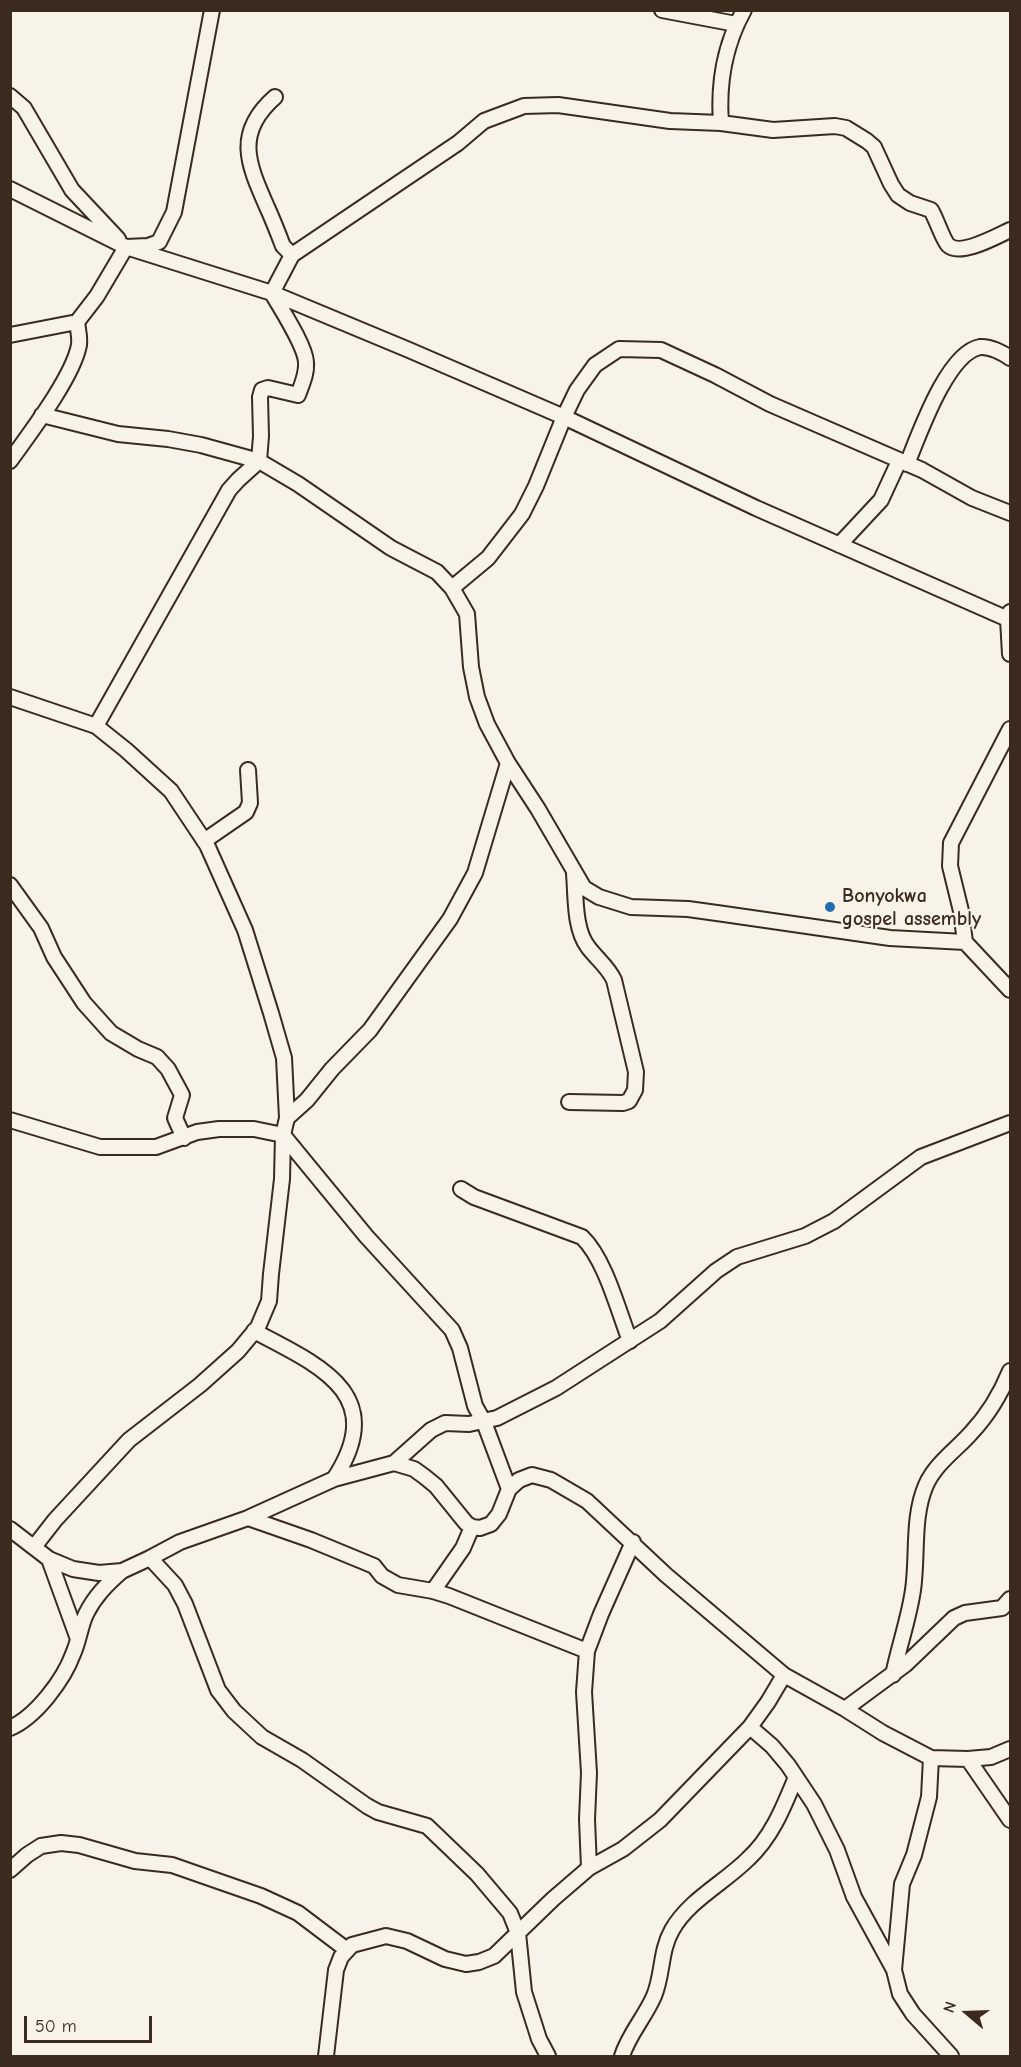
<!DOCTYPE html>
<style>
body{margin:0}
#map{position:relative;width:1021px;height:2067px;overflow:hidden;background:#f7f3e8;font-family:"Comic Neue",sans-serif}
canvas{display:block}
.frame{position:absolute;inset:0;border:12px solid #3b2a1e;pointer-events:none}
.north{position:absolute;left:937px;top:1983px;width:60px;height:60px;-webkit-text-stroke:4px #f7f3e8;paint-order:stroke;rotate:289deg;font-size:16px;font-weight:700;line-height:24px;text-align:center;color:#3b2a1e}
.north::after{content:'';display:block;margin:auto;width:21px;height:27px;background:#3b2a1e;clip-path:polygon(50% 0,100% 100%,50% 72%,0 100%)}
.scale{position:absolute;left:24px;top:2016px;width:128px;height:27px;box-sizing:border-box;border:3px solid #3b2a1e;border-top:0;padding-left:8px;font-size:18px;line-height:21px;white-space:nowrap;color:#3b2a1e;-webkit-text-stroke:4px #f7f3e8;paint-order:stroke}
</style>
<div id="map">
<canvas width="1021" height="2067"></canvas>
<div class="frame"></div>
<div class="north">N</div>
<div class="scale">50 m</div>
</div>
<script>
const context = document.querySelector('canvas').getContext('2d');
context.lineJoin = 'round';
function stroke(path, color, width, dash) { context.strokeStyle = color; context.lineWidth = width; context.lineCap = dash ? 'butt' : 'round'; context.setLineDash(dash || []); context.stroke(path); }
function drawText(font, color, halo, rows, align = 'center') {
  context.font = font + ' "Comic Neue",sans-serif'; context.lineWidth = 4.5; context.setLineDash([]); context.textBaseline = 'middle'; context.strokeStyle = halo; context.fillStyle = color; for (const [text, x, y, turn = 0] of rows) {
    context.save(); context.translate(x, y); context.rotate((+turn || 0) * Math.PI / 180); context.textAlign = isNaN(turn) ? turn : align; if (halo) context.strokeText(text, 0, 0); context.fillText(text, 0, 0); context.restore();
  }
}
const street = new Path2D(`
 M 662,10 L 736,24
 M 744,10 C 724,46 718,83 721,123 L 773,130 L 835,126 L 846,128 L 867,141 L 874,147 L 891,184 L 898,195 L 910,203 L 931,210 C 936,218 943,240 948,245 C 960,257 997,236 1010,230
 M 10,96 L 24,108 L 72,190 L 118,239
 M 275,97 C 234,133 248,164 267,207 C 273,220 278,233 283,246 L 292,255
 M 10,189 L 126,247 L 272,293 L 409,350 L 564,417 L 756,508 L 1010,620
 M 10,335 L 77,322 L 97,296 L 126,247 L 148,246 L 159,242 L 174,212 L 212,10
 M 42,415 L 118,434 L 168,439 L 201,445 L 259,461 L 298,484 L 391,548 L 437,572 L 452,588 L 467,614 L 471,667 L 477,697 L 487,724 L 508,763 L 538,809 L 584,888 L 599,897 L 631,907 L 688,909 L 724,914 L 890,938 L 965,942 L 1010,990
 M 10,461 C 30,433 73,377 79,345 C 80,337 78,330 77,322
 M 907,464 C 919,435 947,353 980,347 C 990,346 1003,353 1010,358
 M 839,545 L 881,500 L 899,461
 M 452,588 L 488,558 L 522,514 L 536,486 L 564,417 L 577,390 L 595,365 L 619,349 L 661,350 L 715,375 L 770,404 L 922,470 L 972,498 L 1010,513
 M 1010,612 L 1008,619 L 1010,654
 M 10,697 L 96,726 L 126,750 L 171,791 L 207,845 L 245,930 L 271,1013 L 284,1058 L 287,1118 L 283,1135 L 282,1179 L 271,1274 L 269,1301 L 258,1327 L 238,1351 L 200,1385 L 129,1440 L 55,1520 L 34,1547
 M 96,726 L 229,490 L 238,480 L 259,461 L 261,436 L 260,397 L 262,390 L 268,388 L 298,395 C 302,384 307,374 306,362 C 305,345 281,309 272,293 L 292,255 L 458,143 L 484,121 L 524,106 L 558,105 L 670,121 L 721,123
 M 204,841 L 246,812 L 250,803 L 248,770
 M 10,885 L 41,928 L 54,957 L 84,1003 L 111,1033 L 138,1049 L 157,1057 L 168,1069 L 182,1095 L 175,1118 L 184,1138
 M 965,942 L 961,911 L 950,866 L 951,843 L 1010,729
 M 569,1102 L 623,1103 L 629,1101 L 635,1090 L 636,1072 L 614,980 C 608,967 597,959 588,947 C 574,929 576,896 574,874
 M 287,1118 L 307,1100 L 332,1069 L 370,1030 L 450,919 L 475,873 L 508,763
 M 10,1120 L 100,1147 L 156,1147 L 197,1132 L 219,1129 L 254,1129 L 283,1135 L 366,1236 L 452,1330 L 460,1348 L 475,1406 L 484,1422 L 509,1489
 M 461,1189 L 474,1197 L 582,1237 C 605,1259 618,1310 630,1341
 M 254,1331 C 321,1366 389,1395 334,1479
 M 394,1463 L 431,1430 L 445,1423 L 469,1424 L 497,1418 L 556,1388 L 660,1321 L 716,1271 L 737,1257 L 805,1236 L 834,1221 L 921,1157 L 1010,1123
 M 248,1518 L 311,1540 L 374,1566 L 382,1576 L 398,1585 L 433,1591 L 449,1596 L 587,1651
 M 10,1529 L 49,1559 L 73,1569 L 99,1573 L 122,1571 L 150,1558 L 180,1542 L 248,1518 L 334,1479 L 394,1463 L 414,1469 L 425,1477 L 436,1486 L 466,1523 L 472,1527 L 480,1528 L 491,1524 L 499,1514 L 509,1489 L 519,1480 L 532,1475 L 551,1480 L 587,1501 L 666,1575 L 784,1675 L 845,1709 L 883,1733 L 931,1758 L 968,1759 L 991,1757 L 1010,1749
 M 150,1558 L 175,1585 L 185,1604 L 218,1690 L 234,1711 L 262,1737 L 302,1760 L 367,1806 L 378,1812 L 427,1826 L 477,1874 L 510,1913 L 518,1933 L 524,1992 L 539,2039 L 548,2056
 M 49,1559 L 78,1639
 M 433,1591 L 463,1548 L 472,1527
 M 893,1675 C 899,1646 909,1618 913,1590 C 918,1556 912,1517 926,1485 C 936,1463 956,1450 971,1433 C 987,1416 1001,1393 1010,1371
 M 845,1709 L 906,1664 L 954,1618 L 965,1613 L 1002,1608 L 1010,1599
 M 750,1727 L 772,1746 L 788,1765 L 814,1804 L 837,1850 L 854,1897 L 894,1970 L 900,1994 L 913,2014 L 951,2056
 M 10,1728 C 36,1717 64,1679 73,1654 C 79,1641 80,1627 86,1614 C 95,1596 107,1584 122,1571
 M 968,1759 L 1010,1820
 M 589,1868 L 587,1819 L 589,1773 L 584,1692 L 587,1651 L 601,1614 L 633,1542
 M 10,1870 L 27,1855 L 41,1846 L 61,1843 L 79,1845 L 135,1861 L 172,1865 L 261,1896 L 298,1913 L 347,1950
 M 894,1970 L 902,1884 L 914,1855 L 929,1797 L 931,1758
 M 326,2056 L 336,1970 L 341,1957 L 352,1945 L 386,1936 L 407,1941 L 445,1959 L 466,1964 L 479,1962 L 494,1956 L 553,1899 L 589,1868 L 623,1849 L 660,1820 L 750,1727 L 768,1702 L 784,1675
 M 622,2056 C 629,2034 645,2017 654,1996 C 663,1975 660,1951 672,1930 C 689,1900 724,1883 748,1859 C 772,1837 784,1806 796,1777`);
stroke(street, '#3b2a1e', 18);
stroke(street, '#f7f3e8', 14);
for (const [x, y, r, color] of [
 [830,907,6,"#1f6fb2"]
]) { const dot = new Path2D(); dot.arc(x, y, r, 0, 2 * Math.PI); context.fillStyle = color; context.fill(dot); stroke(dot, '#f7f3e8', 2); }
drawText('bold 20px', '#3b2a1e', '#f7f3e8', [
 ["Bonyokwa",842,896],
 ["gospel assembly",842,919]
], 'left');
</script>
